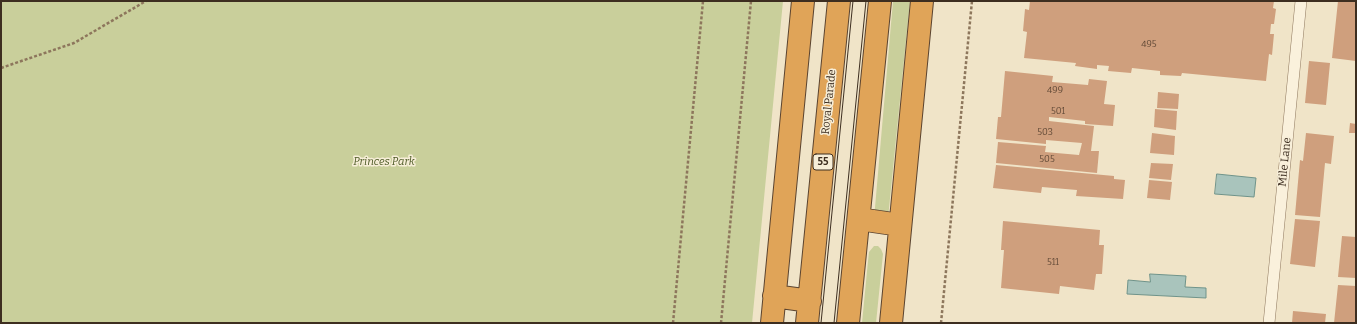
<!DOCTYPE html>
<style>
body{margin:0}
#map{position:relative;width:1357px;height:324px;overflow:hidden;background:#f0e4c8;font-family:Bitter,serif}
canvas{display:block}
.frame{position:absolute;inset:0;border:2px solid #3d2e20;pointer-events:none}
</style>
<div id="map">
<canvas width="1357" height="324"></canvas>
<div class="frame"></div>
</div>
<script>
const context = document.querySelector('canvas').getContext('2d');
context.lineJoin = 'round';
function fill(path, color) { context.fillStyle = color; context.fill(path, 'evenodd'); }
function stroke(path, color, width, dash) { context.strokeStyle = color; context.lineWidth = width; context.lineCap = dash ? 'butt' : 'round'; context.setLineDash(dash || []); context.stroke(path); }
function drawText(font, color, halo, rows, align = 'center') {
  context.font = font + ' Bitter,serif'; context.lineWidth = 3; context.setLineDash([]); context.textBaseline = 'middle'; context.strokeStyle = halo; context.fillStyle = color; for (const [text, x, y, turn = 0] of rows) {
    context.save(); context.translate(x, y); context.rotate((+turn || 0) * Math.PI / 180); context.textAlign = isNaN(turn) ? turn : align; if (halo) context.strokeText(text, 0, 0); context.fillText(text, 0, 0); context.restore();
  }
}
fill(new Path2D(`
 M 1,1 L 783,1 L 752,323 L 1,323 Z
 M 893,1 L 910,1 L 888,218 L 874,219 Z
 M 874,246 L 878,246 L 881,249 L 883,254 L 876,323 L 862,323 L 868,261 L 869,252 Z`), '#c9cf9b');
const water = new Path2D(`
 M 1217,174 L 1256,178 L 1254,197 L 1215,194 Z
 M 1150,274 L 1186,276 L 1185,287 L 1206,288 L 1206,298 L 1127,294 L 1128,280 L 1150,282 Z`);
fill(water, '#a9c4bc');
stroke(water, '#6f938a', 1);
fill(new Path2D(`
 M 1030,1 L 1274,1 L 1273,8 L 1276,9 L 1274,24 L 1271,24 L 1270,34 L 1274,34 L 1272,55 L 1269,54 L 1266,81 L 1182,73 L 1181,76 L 1160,75 L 1160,71 L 1132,68 L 1131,73 L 1108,71 L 1109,66 L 1097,65 L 1097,69 L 1075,66 L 1076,63 L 1024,58 L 1027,32 L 1023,31 L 1025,9 L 1029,10 Z
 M 1338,1 L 1356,1 L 1356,61 L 1332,58 Z
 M 1309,61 L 1330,63 L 1326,105 L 1305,103 Z
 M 1005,71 L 1053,76 L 1052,82 L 1088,85 L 1089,79 L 1107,81 L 1104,104 L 1115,105 L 1113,126 L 1085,124 L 1085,121 L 1049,117 L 1049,121 L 1094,126 L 1091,151 L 1099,151 L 1097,173 L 996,163 L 998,142 L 1046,146 L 1045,152 L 1079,155 L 1082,143 L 1046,140 L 1046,144 L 996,139 L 998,117 L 1001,117 Z
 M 1158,92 L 1179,94 L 1178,109 L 1157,108 Z
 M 1155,109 L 1177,111 L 1176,130 L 1154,127 Z
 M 1350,123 L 1356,124 L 1356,133 L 1349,133 Z
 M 1152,133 L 1175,136 L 1174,155 L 1150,153 Z
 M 1306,133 L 1334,136 L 1331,164 L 1325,163 L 1320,217 L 1295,215 L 1300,160 L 1303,161 Z
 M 1151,163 L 1173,164 L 1171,180 L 1149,178 Z
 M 996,165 L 1114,176 L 1114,179 L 1125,180 L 1123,199 L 1076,196 L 1077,190 L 1042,187 L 1041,193 L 993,188 Z
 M 1149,180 L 1172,182 L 1170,200 L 1147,198 Z
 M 1295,219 L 1320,221 L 1315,267 L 1290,264 Z
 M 1003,221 L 1100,230 L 1099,245 L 1104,245 L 1102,274 L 1096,274 L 1094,290 L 1060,286 L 1059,294 L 1001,288 L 1004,250 L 1001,250 Z
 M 1342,236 L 1356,237 L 1356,278 L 1338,277 Z
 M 1338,285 L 1356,286 L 1356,323 L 1334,323 Z
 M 1293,311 L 1326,314 L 1325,323 L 1292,323 Z`), '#cf9f7d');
const lane = new Path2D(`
 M 1269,323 L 1301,1`);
const highway = new Path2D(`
 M 859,219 L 900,225
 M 774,296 L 810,301
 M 772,323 L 803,1
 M 807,323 L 839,1
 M 848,323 L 880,1
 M 891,323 L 922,1`);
stroke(lane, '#8d765c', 12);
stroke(highway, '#5b4430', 24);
stroke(new Path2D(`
 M 1,68 L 74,43 L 146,1
 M 673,323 L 703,1
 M 721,323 L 751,1
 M 941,323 L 972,1`), '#8d765c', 2.5, [3, 2]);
stroke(lane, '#faf1dc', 11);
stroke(highway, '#e0a458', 22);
stroke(new Path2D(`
 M 821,323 L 853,1
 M 834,323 L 866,1`), '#3d2e20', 1);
drawText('9px', '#624a37', null, [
 ["495",1149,44],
 ["499",1055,90],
 ["501",1058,111],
 ["503",1045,132],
 ["505",1047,159],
 ["511",1053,262]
]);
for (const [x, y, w] of [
 [823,162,20]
]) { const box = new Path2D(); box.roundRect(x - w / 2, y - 8, w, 16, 3); context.fillStyle = '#f7eed8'; context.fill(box); stroke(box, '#3d2e20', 1); }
drawText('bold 10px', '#3d2e20', null, [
 ["55",823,162]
]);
drawText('11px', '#3d2e20', '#f7eed8', [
 ["Royal Parade",829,102,-84],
 ["Mile Lane",1285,162,-84]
]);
drawText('italic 11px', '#4d5a26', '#f7eed8', [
 ["Princes Park",384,162]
]);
</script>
